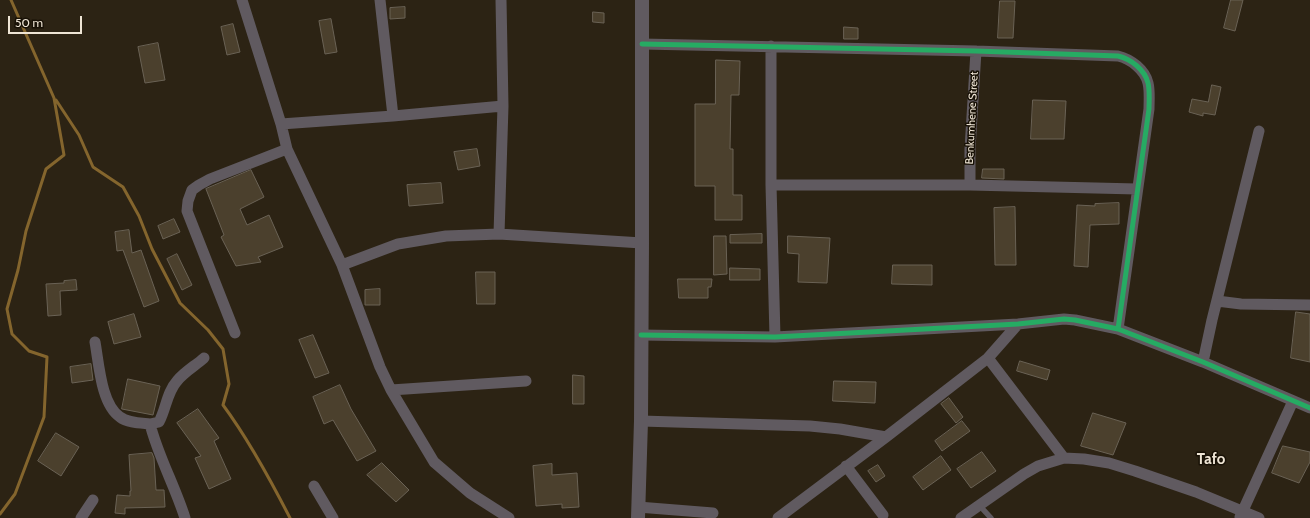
<!DOCTYPE html>
<style>
body{margin:0}
#map{position:relative;width:1310px;height:518px;overflow:hidden;background:#2c2314;font-family:Cabin,sans-serif}
canvas{display:block}
.scale{position:absolute;left:8px;top:16px;width:74px;height:18px;box-sizing:border-box;border:2px solid #efe5d5;border-top:0;padding-left:5px;font-size:12px;line-height:14px;white-space:nowrap;color:#efe5d5;-webkit-text-stroke:3px #181106;paint-order:stroke}
</style>
<div id="map">
<canvas width="1310" height="518"></canvas>
<div class="scale">50 m</div>
</div>
<script>
const c = document.querySelector('canvas').getContext('2d');
c.lineJoin = 'round';
function stroke(path, color, width, dash) { c.strokeStyle = color; c.lineWidth = width; c.lineCap = dash ? 'butt' : 'round'; c.setLineDash(dash || []); c.stroke(path); }
function fillPath(path, color) { c.fillStyle = color; c.fill(path, 'evenodd'); }
function write(font, color, halo, rows, align = 'center') {
  c.font = font + ' Cabin,sans-serif'; c.lineWidth = 3; c.setLineDash([]); c.textBaseline = 'middle'; c.strokeStyle = halo; c.fillStyle = color; for (const [text, x, y, turn = 0] of rows) {
    c.save(); c.translate(x, y); c.rotate((+turn || 0) * Math.PI / 180); c.textAlign = isNaN(turn) ? turn : align; if (halo) c.strokeText(text, 0, 0); c.fillText(text, 0, 0); c.restore();
  }
}
const stream = new Path2D(`
 M 56,100 L 79,135 L 93,167 L 123,187 L 139,216 L 152,249 L 180,303 L 208,330 L 223,349 L 229,384 L 223,405 C 249,440 270,479 290,518
 M 0,514 L 15,494 L 44,417 L 47,357 L 29,351 L 12,334 L 7,309 L 18,270 L 26,231 L 46,169 L 64,155 L 54,98 L 11,0`);
const building = new Path2D(`
 M 1231,0 L 1243,0 L 1235,31 L 1224,28 Z
 M 1000,1 L 1015,1 L 1013,38 L 998,38 Z
 M 405,7 L 405,18 L 390,19 L 390,8 Z
 M 593,12 L 604,13 L 604,23 L 593,22 Z
 M 331,19 L 337,52 L 325,54 L 319,21 Z
 M 233,24 L 240,52 L 227,55 L 221,27 Z
 M 844,27 L 858,28 L 858,39 L 844,39 Z
 M 158,43 L 165,80 L 145,83 L 138,47 Z
 M 716,60 L 740,61 L 739,95 L 731,95 L 730,149 L 733,149 L 733,195 L 742,195 L 742,220 L 715,220 L 715,186 L 695,186 L 695,104 L 715,104 Z
 M 1212,85 L 1221,87 L 1215,115 L 1203,113 L 1203,116 L 1189,112 L 1192,99 L 1208,102 Z
 M 1033,100 L 1066,101 L 1064,139 L 1031,139 Z
 M 477,149 L 480,166 L 458,170 L 454,152 Z
 M 983,169 L 1004,169 L 1004,179 L 982,178 Z
 M 251,170 L 264,197 L 240,209 L 247,225 L 269,215 L 283,247 L 258,257 L 261,262 L 236,266 L 221,237 L 224,235 L 206,189 Z
 M 441,183 L 443,203 L 409,206 L 407,185 Z
 M 1119,203 L 1119,224 L 1090,225 L 1088,267 L 1074,266 L 1077,205 L 1095,206 L 1095,204 Z
 M 1015,207 L 1016,265 L 995,265 L 994,208 Z
 M 174,219 L 180,232 L 163,239 L 158,226 Z
 M 129,230 L 132,253 L 141,250 L 159,301 L 144,307 L 123,250 L 117,251 L 115,232 Z
 M 762,234 L 762,243 L 730,243 L 730,235 Z
 M 714,236 L 726,236 L 727,274 L 714,275 Z
 M 788,236 L 830,238 L 827,283 L 798,282 L 799,254 L 788,253 Z
 M 177,254 L 192,285 L 182,290 L 167,259 Z
 M 893,265 L 932,265 L 932,285 L 892,284 Z
 M 730,268 L 760,269 L 760,280 L 730,280 Z
 M 476,272 L 495,272 L 495,304 L 477,304 Z
 M 678,279 L 712,279 L 711,287 L 708,287 L 708,298 L 679,298 Z
 M 76,280 L 77,290 L 60,291 L 61,315 L 48,316 L 46,284 L 64,283 L 64,281 Z
 M 380,289 L 380,305 L 365,305 L 365,290 Z
 M 1296,312 L 1310,314 L 1310,362 L 1291,358 Z
 M 134,314 L 141,337 L 114,344 L 108,322 Z
 M 313,335 L 329,373 L 315,378 L 299,340 Z
 M 1020,361 L 1050,370 L 1047,380 L 1017,371 Z
 M 91,364 L 93,380 L 72,383 L 70,367 Z
 M 573,375 L 584,376 L 584,404 L 573,404 Z
 M 128,379 L 160,386 L 153,415 L 122,409 Z
 M 834,381 L 876,382 L 875,403 L 833,401 Z
 M 340,385 L 351,409 L 376,451 L 357,461 L 333,420 L 324,424 L 313,397 Z
 M 949,398 L 963,417 L 956,423 L 941,404 Z
 M 198,409 L 219,438 L 214,441 L 231,479 L 209,489 L 195,458 L 201,456 L 177,423 Z
 M 1093,413 L 1126,423 L 1113,455 L 1081,446 Z
 M 962,421 L 970,431 L 942,451 L 935,441 Z
 M 56,433 L 79,447 L 61,476 L 38,461 Z
 M 1283,446 L 1310,452 L 1310,462 L 1299,483 L 1272,473 Z
 M 982,452 L 996,471 L 971,488 L 957,469 Z
 M 152,453 L 154,458 L 156,490 L 164,490 L 165,507 L 125,508 L 125,514 L 115,513 L 117,495 L 130,496 L 130,491 L 131,491 L 129,455 Z
 M 941,456 L 951,470 L 923,490 L 913,477 Z
 M 382,463 L 409,490 L 396,502 L 367,475 Z
 M 552,464 L 552,475 L 577,473 L 579,507 L 562,508 L 562,504 L 536,506 L 533,466 Z
 M 878,465 L 885,476 L 876,482 L 868,471 Z`);
const service = new Path2D(`
 M 979,505 L 991,518`);
const minor = new Path2D(`
 M 242,0 L 281,124 L 287,149 L 342,265 L 380,367 L 391,390 L 434,462 L 470,493 L 509,518
 M 380,0 L 393,116
 M 642,44 L 976,51 L 1118,56 C 1131,59 1145,70 1148,83 C 1150,91 1149,101 1149,109 L 1118,329
 M 771,46 L 771,185 L 775,337
 M 281,124 L 393,116 L 503,106
 M 771,185 L 970,185 L 1137,189
 M 970,185 L 970,149 L 976,51
 M 499,234 L 503,106 L 501,0
 M 342,265 L 398,244 L 446,236 L 499,234 L 642,243
 M 1217,301 L 1241,304 L 1310,305
 M 235,333 L 187,211 L 188,201 L 192,190 L 199,185 L 210,179 L 287,149
 M 641,335 L 775,337 L 1018,324 L 1064,319 L 1075,320 L 1118,329 L 1203,362 L 1310,408
 M 95,342 C 99,364 101,404 120,417 C 128,423 140,423 150,424 C 158,456 175,486 185,518
 M 988,358 L 1064,458
 M 1203,362 L 1212,320 L 1259,131
 M 391,390 L 526,381
 M 641,421 L 810,426 L 840,429 L 886,437
 M 150,424 L 159,422 C 166,409 167,392 177,381 C 184,372 195,366 204,358
 M 846,466 L 883,515
 M 314,486 L 333,518
 M 638,507 L 713,513
 M 1240,517 L 1293,401
 M 81,518 L 93,500
 M 778,518 L 886,437 L 988,358 L 1018,324
 M 961,518 L 1024,474 L 1038,466 L 1064,458 L 1084,459 L 1109,463 L 1135,471 L 1196,492 L 1259,518`);
const tertiary = new Path2D(`
 M 638,518 L 641,421 L 642,243 L 642,0`);
const cycleway = new Path2D(`
 M 642,44 L 976,51 L 1118,56 C 1131,59 1145,70 1148,83 C 1150,91 1149,101 1149,109 L 1118,329
 M 641,335 L 775,337 L 1018,324 L 1064,319 L 1075,320 L 1118,329 L 1203,362 L 1310,408`);
const streetNames = [
 ["Benkumhene Street",972,118,-87]
];
const districtNames = [
 ["Tafo",1211,460]
];
stroke(stream, '#84652d', 3);
fillPath(building, '#4b402d');
stroke(building, '#6a6255', 1);
stroke(service, '#605a60', 5.5);
stroke(minor, '#605a60', 11);
stroke(tertiary, '#605a60', 14);
stroke(cycleway, '#26ab63', 5);
write('11px', '#efe5d5', '#181106', streetNames);
write('bold 15px', '#efe5d5', '#181106', districtNames);
</script>
